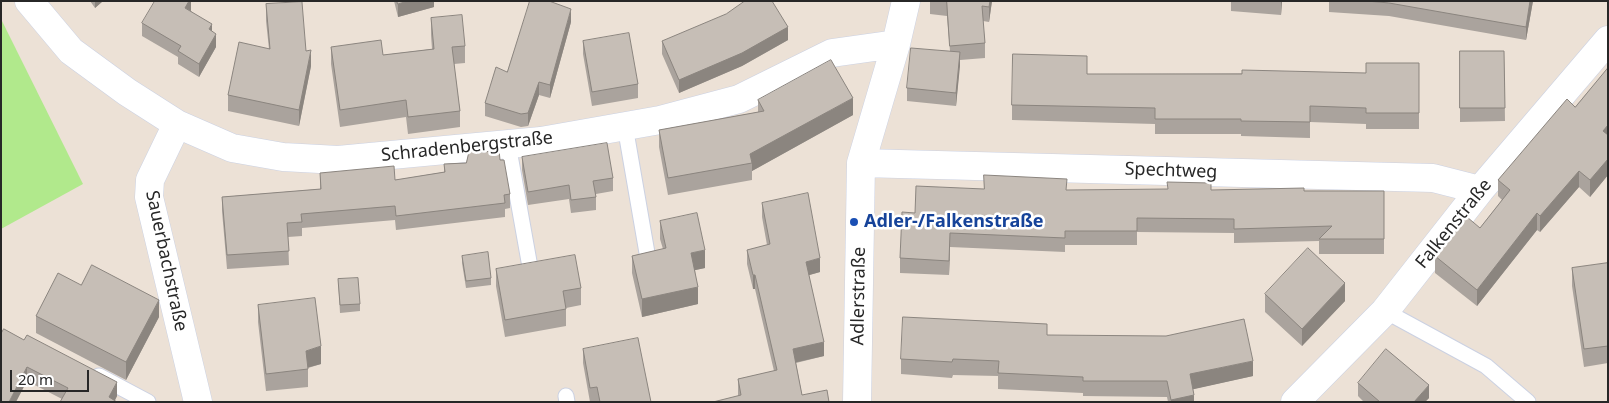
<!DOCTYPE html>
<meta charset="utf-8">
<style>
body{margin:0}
#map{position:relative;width:1609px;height:403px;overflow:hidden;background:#ece1d6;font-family:"Noto Sans",sans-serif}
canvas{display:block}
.frame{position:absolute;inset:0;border:2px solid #272727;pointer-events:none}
.scale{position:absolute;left:10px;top:370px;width:79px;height:22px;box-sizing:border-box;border:2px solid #272727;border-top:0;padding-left:6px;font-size:15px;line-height:18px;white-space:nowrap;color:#272727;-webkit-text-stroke:4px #fff;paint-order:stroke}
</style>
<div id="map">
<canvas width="1609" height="403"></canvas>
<div class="frame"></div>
<div class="scale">20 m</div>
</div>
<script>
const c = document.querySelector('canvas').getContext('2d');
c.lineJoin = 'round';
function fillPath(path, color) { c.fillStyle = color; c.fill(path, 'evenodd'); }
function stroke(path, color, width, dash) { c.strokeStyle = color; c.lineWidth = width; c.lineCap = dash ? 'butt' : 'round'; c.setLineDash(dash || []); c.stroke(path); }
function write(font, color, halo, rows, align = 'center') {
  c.font = font + ' "Noto Sans",sans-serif'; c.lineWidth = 5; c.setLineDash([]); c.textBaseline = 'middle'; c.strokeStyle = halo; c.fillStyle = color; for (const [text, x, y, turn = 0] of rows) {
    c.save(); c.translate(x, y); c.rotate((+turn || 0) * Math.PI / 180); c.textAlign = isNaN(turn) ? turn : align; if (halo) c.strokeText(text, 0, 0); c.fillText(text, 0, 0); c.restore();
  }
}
const green = new Path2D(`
 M 1,19 L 83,184 L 1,229 Z`);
const lane = new Path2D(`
 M 625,126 L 647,253
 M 508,144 L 530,267
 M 1385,311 L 1486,366 L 1528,402
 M 99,376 L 148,402
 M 566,396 L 567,402`);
const street = new Path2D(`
 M 29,1 L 71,51 L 127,92 L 177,124 L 232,148 L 283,157 L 338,160 L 541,141 L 660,120 L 739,99 L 832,53 L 896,44
 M 177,124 L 150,180 L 149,197 L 198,402
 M 861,163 L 1433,178 L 1480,190
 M 857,402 L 861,163 L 896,44 L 906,1
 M 1295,402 L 1385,311 L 1480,190 L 1608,40`);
const wall = new Path2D(`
 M 90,1 L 103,1 L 95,8 Z
 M 191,1 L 191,11 L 212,31 L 216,47 L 199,77 L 178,64 L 178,57 L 142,36 L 142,23 Z
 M 394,1 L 434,1 L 434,7 L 398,17 Z
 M 930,1 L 992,1 L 989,22 L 983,21 L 985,43 L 985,58 L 960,60 L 956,106 L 907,101 L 907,88 L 950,51 L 947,16 L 930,14 Z
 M 1226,1 L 1282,1 L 1281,15 L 1231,11 L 1231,2 Z
 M 1329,1 L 1533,1 L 1526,40 L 1389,16 L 1329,12 Z
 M 266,4 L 306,51 L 311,66 L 299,126 L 228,111 L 228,95 L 269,49 L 266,21 Z
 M 431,18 L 465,46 L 465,63 L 454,64 L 460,111 L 460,127 L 408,134 L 406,117 L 340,127 L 331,64 L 331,47 L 383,55 L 432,49 L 431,35 Z
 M 571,22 L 550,98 L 539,95 L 528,126 L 521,127 L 485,116 L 485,103 L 507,72 Z
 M 788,40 L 742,66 L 679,93 L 662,54 L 662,41 Z
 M 583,41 L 638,84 L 638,98 L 592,106 L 583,54 Z
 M 1460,51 L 1504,51 L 1505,121 L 1460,122 Z
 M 1419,63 L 1419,129 L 1366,129 L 1366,124 L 1310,122 L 1310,138 L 1241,136 L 1241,134 L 1155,134 L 1155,124 L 1012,120 L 1012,105 L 1087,74 L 1366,73 Z
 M 1608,68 L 1608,175 L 1590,197 L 1579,187 L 1540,232 L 1537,230 L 1477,306 L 1435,273 L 1435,256 L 1480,228 L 1502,200 L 1498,196 L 1498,180 L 1575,107 Z
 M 758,100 L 853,115 L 752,171 L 752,180 L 668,195 L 659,147 L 659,130 L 758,112 Z
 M 477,153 L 500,160 L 510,194 L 510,208 L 505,209 L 505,217 L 396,230 L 395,220 L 302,228 L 302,236 L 288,237 L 289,265 L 227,269 L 222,211 L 222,197 L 320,189 L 320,173 L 395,180 L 444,172 L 444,164 L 466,163 Z
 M 522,157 L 613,178 L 613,191 L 596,194 L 596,210 L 571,213 L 569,199 L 528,205 L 522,170 Z
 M 984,189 L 1067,190 L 1384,191 L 1384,254 L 1319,254 L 1319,241 L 1234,243 L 1234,233 L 1137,232 L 1137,245 L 1065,245 L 1065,252 L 950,247 L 949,275 L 900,273 L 900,258 L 915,213 Z
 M 762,203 L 820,272 L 809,275 L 824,356 L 796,363 L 802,395 L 738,396 L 738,379 L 774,371 L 755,289 L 753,289 L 747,264 L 747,250 L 767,245 L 762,217 Z
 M 660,221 L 705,268 L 695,270 L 698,304 L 642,317 L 632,273 L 632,256 L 663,249 L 660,239 Z
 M 462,256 L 491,278 L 491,285 L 466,288 L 462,263 Z
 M 1608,263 L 1608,363 L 1584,367 L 1572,286 L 1572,268 Z
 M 496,269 L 581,288 L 581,305 L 566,308 L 566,326 L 505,337 L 496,286 Z
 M 338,279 L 360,304 L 360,311 L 340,313 Z
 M 81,285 L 159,317 L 126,380 L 36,333 L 36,316 Z
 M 1265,294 L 1345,301 L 1302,346 L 1265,312 Z
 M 258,305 L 321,364 L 308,368 L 308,387 L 266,391 L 258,322 Z
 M 1,334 L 117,396 L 115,400 L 62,399 L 27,381 Z
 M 1047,335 L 1253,376 L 1193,389 L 1194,402 L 1168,402 L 1167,397 L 1083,396 L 1083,393 L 998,389 L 998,376 L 953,375 L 952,378 L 901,374 L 901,359 Z
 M 583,349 L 651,402 L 597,402 L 597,401 L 590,402 L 583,363 Z
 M 1358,383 L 1429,398 L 1425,402 L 1364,402 L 1358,396 Z`);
const shadedWall = new Path2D(`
 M 95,1 L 103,1 L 95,8 Z
 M 189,1 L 191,1 L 191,11 L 185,8 Z
 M 408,1 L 434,1 L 434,7 L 398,17 L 398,4 Z
 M 990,1 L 992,1 L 989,22 L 989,7 Z
 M 1281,1 L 1282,1 L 1281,15 Z
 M 1530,1 L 1533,1 L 1526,40 L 1526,27 Z
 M 571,9 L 571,22 L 550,98 L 550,85 Z
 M 212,24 L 212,37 L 209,29 Z
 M 788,27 L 788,40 L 742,66 L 679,93 L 679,80 Z
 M 216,34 L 216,47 L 199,77 L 199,64 Z
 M 311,50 L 311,66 L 299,126 L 299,110 Z
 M 960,52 L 960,66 L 956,106 L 956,93 Z
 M 539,82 L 539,95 L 528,126 L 528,113 Z
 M 853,98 L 853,115 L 752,171 L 752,163 L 750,154 Z
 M 1608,125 L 1608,142 L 1603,131 Z
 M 1608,159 L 1608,175 L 1590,197 L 1590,180 Z
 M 1579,171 L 1579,187 L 1540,232 L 1540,216 Z
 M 1537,213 L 1537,230 L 1477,306 L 1477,290 Z
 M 950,233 L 950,247 L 949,275 L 949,261 Z
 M 705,250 L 705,268 L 691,271 L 691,253 Z
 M 820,258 L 820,272 L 806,276 L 806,262 Z
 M 753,275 L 755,275 L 755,289 L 753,289 Z
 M 1345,283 L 1345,301 L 1302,346 L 1302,329 Z
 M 698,287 L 698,304 L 642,317 L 642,299 Z
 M 159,300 L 159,317 L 126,380 L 126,362 Z
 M 824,342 L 824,356 L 793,363 L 793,349 Z
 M 321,346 L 321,364 L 306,368 L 306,351 Z
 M 1253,361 L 1253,376 L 1190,390 L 1190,374 Z
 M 27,367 L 27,381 L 16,402 L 9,402 Z
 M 117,382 L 117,396 L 114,402 L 109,397 Z
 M 1429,385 L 1429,398 L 1425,402 L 1414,402 Z
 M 1194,395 L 1194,402 L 1171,402 L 1171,400 Z`);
const building = new Path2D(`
 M 155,1 L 189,1 L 185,8 L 212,24 L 209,29 L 216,34 L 199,64 L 178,51 L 181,46 L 142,23 Z
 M 397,1 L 408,1 L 398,4 Z
 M 530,1 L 549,1 L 571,9 L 550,85 L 539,82 L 528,113 L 521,114 L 485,103 L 496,67 L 507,72 Z
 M 745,1 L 772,1 L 788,27 L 742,53 L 679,80 L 662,41 L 726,14 Z
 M 947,1 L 990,1 L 989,7 L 982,6 L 985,43 L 950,46 Z
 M 1367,1 L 1530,1 L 1526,27 L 1389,3 Z
 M 302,2 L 306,51 L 311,50 L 299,110 L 228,95 L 239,42 L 270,49 L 266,4 Z
 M 462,15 L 465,46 L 452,47 L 460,111 L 408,117 L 406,100 L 340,110 L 331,47 L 381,40 L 383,55 L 434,49 L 431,18 Z
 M 629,33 L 638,84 L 592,92 L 583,41 Z
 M 911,48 L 960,52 L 956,93 L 907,88 Z
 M 1460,51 L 1504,51 L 1505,108 L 1460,108 Z
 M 1013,54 L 1087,56 L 1087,74 L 1242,74 L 1242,70 L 1366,73 L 1366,63 L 1419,63 L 1419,113 L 1366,113 L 1366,108 L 1310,106 L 1310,122 L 1241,121 L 1241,119 L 1155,119 L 1155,108 L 1012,105 Z
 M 831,60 L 853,98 L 750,154 L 752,163 L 668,178 L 659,130 L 764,111 L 758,100 Z
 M 1608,68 L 1608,125 L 1603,131 L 1608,135 L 1608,159 L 1590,180 L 1579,171 L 1540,216 L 1537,213 L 1477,290 L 1435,256 L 1467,217 L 1480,228 L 1510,190 L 1498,180 L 1567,99 L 1575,107 Z
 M 607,143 L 613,178 L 593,181 L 596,197 L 571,200 L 569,185 L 528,192 L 522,157 Z
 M 470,149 L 476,149 L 477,153 L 499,150 L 500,160 L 504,160 L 510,194 L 504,195 L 505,203 L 396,216 L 395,206 L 301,214 L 302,222 L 287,223 L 289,251 L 227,255 L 222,197 L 321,189 L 320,173 L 394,166 L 395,180 L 445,172 L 444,164 L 466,163 Z
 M 984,175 L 1067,179 L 1066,190 L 1168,189 L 1167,182 L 1211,183 L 1211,190 L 1304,188 L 1304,191 L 1384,191 L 1384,239 L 1319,239 L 1332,226 L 1234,229 L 1234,219 L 1137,218 L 1137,231 L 1065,231 L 1065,238 L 950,233 L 949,261 L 900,258 L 902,212 L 915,213 L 916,186 L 984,189 Z
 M 808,193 L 820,258 L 806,262 L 824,342 L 793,349 L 802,395 L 827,390 L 829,402 L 713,402 L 741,395 L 738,379 L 777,370 L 755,275 L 753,275 L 747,250 L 770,244 L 762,203 Z
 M 697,213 L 705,250 L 691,253 L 698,287 L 642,299 L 632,256 L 666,248 L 660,221 Z
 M 1308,248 L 1345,283 L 1302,329 L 1265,294 Z
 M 488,252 L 491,278 L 466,281 L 462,256 Z
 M 575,255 L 581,288 L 563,291 L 566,309 L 505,320 L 496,269 Z
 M 1608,263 L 1608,346 L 1584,349 L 1572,268 Z
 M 92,265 L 159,300 L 126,362 L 36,316 L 58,273 L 81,285 Z
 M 358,278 L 360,304 L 340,305 L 338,279 Z
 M 315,298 L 321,346 L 306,351 L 308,369 L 266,374 L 258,305 Z
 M 903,317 L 1047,324 L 1047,335 L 1166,336 L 1244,319 L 1253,361 L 1190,374 L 1194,395 L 1171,400 L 1167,381 L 1083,381 L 1083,377 L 998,373 L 999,361 L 953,359 L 952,362 L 901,359 Z
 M 4,329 L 24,340 L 27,335 L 117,382 L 109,397 L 117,402 L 60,402 L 68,388 L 27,367 L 9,402 L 1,402 L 1,334 Z
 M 638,338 L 651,402 L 600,402 L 597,387 L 590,388 L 583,349 Z
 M 1386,349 L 1429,385 L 1414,402 L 1380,402 L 1358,383 Z`);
const markers = [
 [854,222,5,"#1a4fb4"]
];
const streetNames = [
 ["Schradenbergstraße",467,147,-6],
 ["Spechtweg",1171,171,2],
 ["Falkenstraße",1454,224,-51],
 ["Sauerbachstraße",166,261,78],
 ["Adlerstraße",859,296,-89]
];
const transitNames = [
 ["Adler-/Falkenstraße",864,222]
];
fillPath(green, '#b1e98c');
stroke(lane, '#cbd1e2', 17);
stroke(street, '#cbd1e2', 29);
stroke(lane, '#fff', 15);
stroke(street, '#fff', 28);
fillPath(wall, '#aaa39d');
fillPath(shadedWall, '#8b857f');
fillPath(building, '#c6beb6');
stroke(building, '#8b857f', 1);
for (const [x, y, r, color] of markers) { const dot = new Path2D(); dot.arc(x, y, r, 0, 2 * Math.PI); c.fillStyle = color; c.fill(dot); stroke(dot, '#fff', 2); }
write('18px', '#272727', '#fff', streetNames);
write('bold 18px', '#164399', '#fff', transitNames, 'left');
</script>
